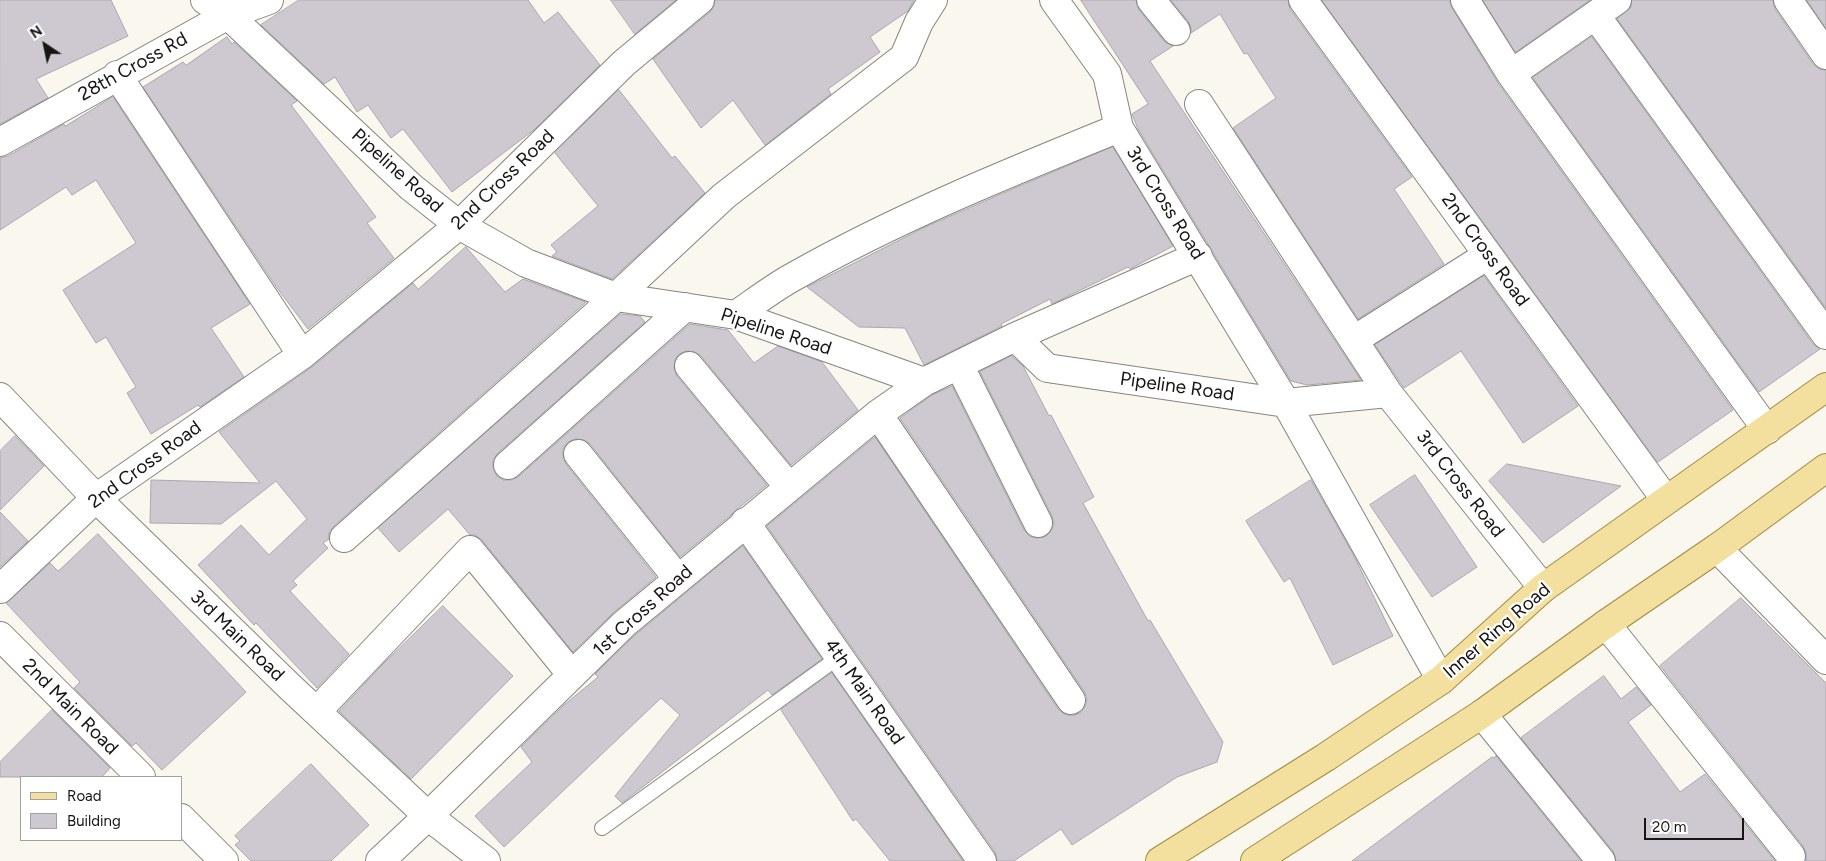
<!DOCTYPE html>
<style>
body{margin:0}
#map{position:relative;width:1826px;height:861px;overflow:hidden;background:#f9f7ee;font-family:Figtree,sans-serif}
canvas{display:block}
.legend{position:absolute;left:20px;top:776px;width:162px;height:65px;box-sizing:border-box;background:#fff;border:1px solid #a2a1a0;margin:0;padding:6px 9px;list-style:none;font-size:15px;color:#161512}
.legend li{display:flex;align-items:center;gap:10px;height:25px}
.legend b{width:25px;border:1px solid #a2a1a0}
.north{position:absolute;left:20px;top:20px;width:50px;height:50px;-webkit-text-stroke:4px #fff;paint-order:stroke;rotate:326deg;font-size:14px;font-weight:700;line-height:20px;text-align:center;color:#161512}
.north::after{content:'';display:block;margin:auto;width:18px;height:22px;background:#161512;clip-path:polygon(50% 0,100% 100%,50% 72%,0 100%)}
.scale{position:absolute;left:1644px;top:818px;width:100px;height:22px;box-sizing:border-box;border:2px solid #161512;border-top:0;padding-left:6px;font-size:15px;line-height:18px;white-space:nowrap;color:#161512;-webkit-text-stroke:4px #fff;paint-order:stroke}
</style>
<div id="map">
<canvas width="1826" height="861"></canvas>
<ul class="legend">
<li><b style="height:6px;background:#f4e09e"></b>Road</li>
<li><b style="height:14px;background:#cec9d1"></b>Building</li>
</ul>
<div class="north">N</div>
<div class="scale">20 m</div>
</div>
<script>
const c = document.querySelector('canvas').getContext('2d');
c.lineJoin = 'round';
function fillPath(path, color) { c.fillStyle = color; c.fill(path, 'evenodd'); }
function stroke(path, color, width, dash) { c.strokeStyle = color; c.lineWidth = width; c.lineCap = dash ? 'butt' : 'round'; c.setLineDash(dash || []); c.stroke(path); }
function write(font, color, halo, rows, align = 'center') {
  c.font = font + ' Figtree,sans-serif'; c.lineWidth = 4.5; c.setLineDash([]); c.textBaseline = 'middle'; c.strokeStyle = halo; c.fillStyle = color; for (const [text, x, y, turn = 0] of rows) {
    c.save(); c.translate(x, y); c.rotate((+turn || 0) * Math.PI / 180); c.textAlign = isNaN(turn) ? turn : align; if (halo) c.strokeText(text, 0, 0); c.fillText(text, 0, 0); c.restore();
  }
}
const building = new Path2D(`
 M 0,0 L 111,0 L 128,36 L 36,79 L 48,98 L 0,124 Z
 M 299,0 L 528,0 L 544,23 L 558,12 L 600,65 L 535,129 L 452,192 L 403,129 L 391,138 L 368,105 L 357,112 L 335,77 L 324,84 L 261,25 Z
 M 611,0 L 676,0 L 635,34 Z
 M 715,0 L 914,0 L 908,11 L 870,37 L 880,52 L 828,89 L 831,94 L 765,145 L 733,100 L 701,128 L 653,59 L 710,12 L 714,6 Z
 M 1081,0 L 1136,0 L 1139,10 L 1164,41 L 1173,46 L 1150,61 L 1361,380 L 1307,385 L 1291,381 L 1138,129 L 1132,114 L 1148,104 Z
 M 1171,0 L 1288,0 L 1290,9 L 1412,177 L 1394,189 L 1444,264 L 1358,319 L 1233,128 L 1276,98 L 1247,53 L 1244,54 L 1220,14 L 1191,33 L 1191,28 L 1188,21 Z
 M 1322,0 L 1449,0 L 1452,8 L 1498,83 L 1733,410 L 1658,462 Z
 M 1483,0 L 1590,0 L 1516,52 Z
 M 1632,0 L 1773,0 L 1775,9 L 1813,64 L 1819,69 L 1826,70 L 1826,308 L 1617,19 L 1631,7 Z
 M 1807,0 L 1826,0 L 1826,28 Z
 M 227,37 L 232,44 L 234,42 L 297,101 L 291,105 L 376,217 L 367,223 L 394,258 L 308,329 L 277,288 L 143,87 L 183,62 L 186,65 Z
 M 1592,37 L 1813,344 L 1820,349 L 1759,392 L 1533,78 Z
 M 619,90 L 672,158 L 675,156 L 705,193 L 612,279 L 552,256 L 557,252 L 551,245 L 598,206 L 555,153 Z
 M 113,97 L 250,304 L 211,328 L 244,377 L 200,407 L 198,405 L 151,434 L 127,393 L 136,387 L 106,337 L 96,343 L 63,290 L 136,243 L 96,180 L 72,195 L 66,187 L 0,230 L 0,158 L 8,156 L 64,124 L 65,126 Z
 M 1113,147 L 1173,246 L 1130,269 L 1128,267 L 1052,304 L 1050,299 L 1001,324 L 1002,326 L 924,365 L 905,328 L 859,327 L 807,287 L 923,228 L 1001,194 Z
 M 466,247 L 505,292 L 523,279 L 586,302 L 334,526 L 329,533 L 329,539 L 323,543 L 328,548 L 293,581 L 297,585 L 290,591 L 349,654 L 317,688 L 256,623 L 254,625 L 198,565 L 241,525 L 269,555 L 307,519 L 276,481 L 221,524 L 150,523 L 151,480 L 260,483 L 219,432 L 312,367 L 413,283 L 418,289 Z
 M 1484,276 L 1578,406 L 1523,443 L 1461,351 L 1404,388 L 1375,345 Z
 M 621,314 L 640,316 L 645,322 L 498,453 L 493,460 L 493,468 L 497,476 L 503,480 L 511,480 L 518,477 L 690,324 L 728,330 L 754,363 L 778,346 L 822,362 L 858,410 L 791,465 L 701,356 L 695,352 L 687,351 L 679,354 L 675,360 L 674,368 L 677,376 L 767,485 L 736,510 L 731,515 L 680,557 L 590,444 L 584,440 L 576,439 L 568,442 L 563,449 L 563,456 L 566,464 L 656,577 L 613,613 L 573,652 L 482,540 L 475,535 L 470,535 L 448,509 L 399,552 L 378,528 Z
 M 1012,356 L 1023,366 L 1049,416 L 1051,415 L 1094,497 L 1083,503 L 1148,621 L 1150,620 L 1223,742 L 1217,762 L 1177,777 L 1072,845 L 1061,829 L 1014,861 L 997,861 L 995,852 L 767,526 L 875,437 L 1058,709 L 1064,714 L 1072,716 L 1080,713 L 1085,706 L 1087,699 L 1084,691 L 900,418 L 932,395 L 952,386 L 1024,530 L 1029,536 L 1037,538 L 1045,537 L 1051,531 L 1054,524 L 1052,516 L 980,372 Z
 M 15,436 L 44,466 L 0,510 L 0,451 Z
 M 1507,464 L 1621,486 L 1543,543 L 1489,481 Z
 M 1415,475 L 1477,567 L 1432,597 L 1370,505 Z
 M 1311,480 L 1353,554 L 1393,636 L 1333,665 L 1290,578 L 1284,582 L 1246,521 Z
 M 0,512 L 28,541 L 0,567 Z
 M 98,534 L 246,692 L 162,770 L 136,743 L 132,746 L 74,688 L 80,682 L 6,603 L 50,563 L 58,571 Z
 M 743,546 L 822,659 L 772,695 L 768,690 L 622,803 L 615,796 L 680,715 L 661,698 L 504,847 L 475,816 L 532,762 L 521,747 L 564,705 L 598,677 L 595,674 L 634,636 Z
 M 1741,598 L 1826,683 L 1826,861 L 1806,861 L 1806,853 L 1803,846 L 1660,666 Z
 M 443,606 L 513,676 L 411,779 L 339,711 L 383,664 Z
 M 832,673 L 963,861 L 890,861 L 856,819 L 853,821 L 781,710 Z
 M 1604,676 L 1621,699 L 1636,687 L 1651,705 L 1628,722 L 1680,792 L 1705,774 L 1775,861 L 1616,861 L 1613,851 L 1521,738 Z
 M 52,710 L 110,768 L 102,777 L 0,777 L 0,762 Z
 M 1496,756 L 1581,861 L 1352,861 L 1492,757 L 1494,758 Z
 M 311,764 L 369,825 L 331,861 L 251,861 L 235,845 L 240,841 L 235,836 Z`);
const lane = new Path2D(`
 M 602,828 L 839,657`);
const street = new Path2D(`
 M 205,0 L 228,15 L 411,187 L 459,225 L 526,263 L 616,297 L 736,315 L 924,382 L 1015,337 L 1047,368 L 1286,403 L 1388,393
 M 1054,0 L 1107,74 L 1119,128 L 1286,403 L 1441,680
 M 1151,0 L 1176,31
 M 1303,0 L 1666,500
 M 1465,0 L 1511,74 L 1767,430
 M 1788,0 L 1826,55
 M 1596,16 L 1826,335
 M 1511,74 L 1617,0
 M 117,75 L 302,355
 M 1199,104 L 1388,393 L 1543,588
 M 0,142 L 228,15 L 269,0
 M 736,315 C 755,302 773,288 793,277 C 897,218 1008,173 1119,128
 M 1015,337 L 1198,256
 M 1354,340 L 1488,255
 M 959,365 L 1038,523
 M 689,366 L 789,487
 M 0,397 L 96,498 L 289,686 L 428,816 L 486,861
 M 878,414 L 1071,700
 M 578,454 L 678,579
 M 508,465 L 685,307
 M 745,522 L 982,861
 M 344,538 L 616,297 L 724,196 L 904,57 L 919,22 L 933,0
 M 1717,548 L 1826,660
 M 0,589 L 96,498 L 302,355 L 459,225 L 624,63 L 700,0
 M 1606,624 L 1791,856
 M 0,636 L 141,777
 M 317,711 L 470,550 L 572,675
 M 1482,714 L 1601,861
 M 181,818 L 224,861
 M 380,861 L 428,816 L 624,624 L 878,414 L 924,382`);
const primary = new Path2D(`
 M 1160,861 L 1326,757 L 1441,680 L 1543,588 L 1826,387
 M 1255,861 L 1482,714 L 1606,624 L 1717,548 L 1826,468`);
const streetNames = [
 ["28th Cross Rd",133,67,-29],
 ["Pipeline Road",397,171,42],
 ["2nd Cross Road",503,180,-44],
 ["3rd Cross Road",1165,203,58],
 ["2nd Cross Road",1485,250,54],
 ["Pipeline Road",776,332,18],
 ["Pipeline Road",1177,387,8],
 ["2nd Cross Road",145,465,-36],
 ["3rd Cross Road",1460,484,52],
 ["1st Cross Road",643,611,-42],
 ["Inner Ring Road",1497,631,-41],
 ["3rd Main Road",237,636,44],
 ["4th Main Road",864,692,55],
 ["2nd Main Road",70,707,45]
];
fillPath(building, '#cec9d1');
stroke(building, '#aca7ae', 1);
stroke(lane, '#87857e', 16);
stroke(street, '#87857e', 30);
stroke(primary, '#a28c43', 30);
stroke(lane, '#fff', 14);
stroke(street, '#fff', 28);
stroke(primary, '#f4e09e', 28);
write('19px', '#161512', '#fff', streetNames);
</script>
